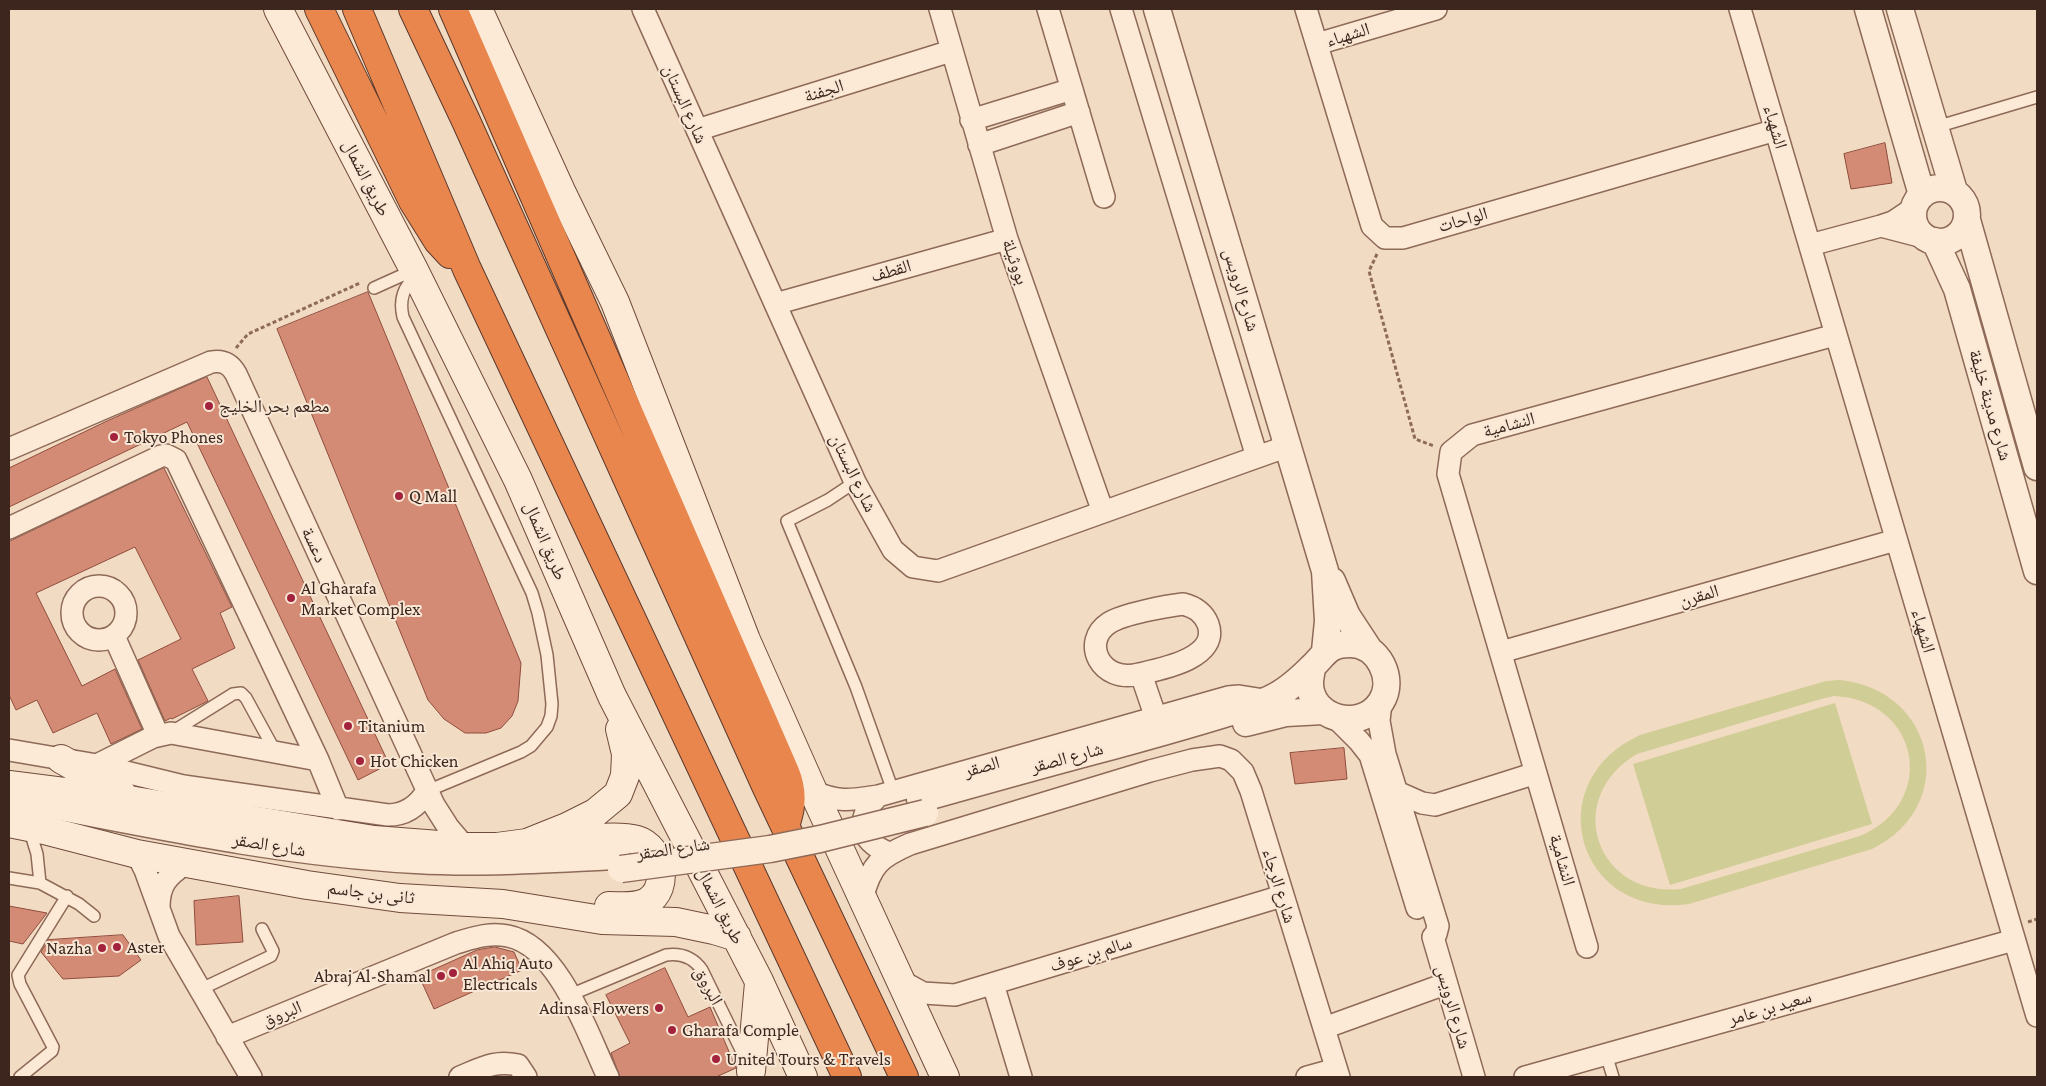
<!DOCTYPE html>
<meta charset="utf-8">
<style>
body{margin:0}
#map{position:relative;width:2046px;height:1086px;overflow:hidden;background:#f2dbc3;font-family:"Crimson Pro",serif}
canvas{display:block}
.frame{position:absolute;inset:0;border:10px solid #3d261d;pointer-events:none}
</style>
<div id="map">
<canvas width="2046" height="1086"></canvas>
<div class="frame"></div>
</div>
<script>
const c = document.querySelector('canvas').getContext('2d');
c.lineJoin = 'round';
function fillPath(path, color) { c.fillStyle = color; c.fill(path, 'evenodd'); }
function stroke(path, color, width, dash) { c.strokeStyle = color; c.lineWidth = width; c.lineCap = dash ? 'butt' : 'round'; c.setLineDash(dash || []); c.stroke(path); }
function write(font, color, halo, rows, align = 'center') {
  c.font = font + ' "Crimson Pro","Noto Naskh Arabic",serif'; c.lineWidth = 4; c.setLineDash([]); c.textBaseline = 'middle'; c.strokeStyle = halo; c.fillStyle = color; for (const [text, x, y, turn = 0] of rows) {
    c.save(); c.translate(x, y); c.rotate((+turn || 0) * Math.PI / 180); c.textAlign = isNaN(turn) ? turn : align; if (halo) c.strokeText(text, 0, 0); c.fillText(text, 0, 0); c.restore();
  }
}
const green = new Path2D(`
 M 1840,680 C 1936,690 1960,806 1872,849 L 1689,904 C 1578,920 1537,782 1640,735 L 1826,681 ZM 1834,696 C 1920,700 1939,803 1860,836 L 1681,889 C 1596,898 1562,798 1637,754 L 1821,699 Z
 M 1835,703 L 1872,824 L 1670,885 L 1633,764 Z`);
const building = new Path2D(`
 M 1885,143 L 1892,183 L 1851,189 L 1844,154 Z
 M 368,292 L 521,663 L 518,701 L 512,716 L 501,728 L 486,733 L 465,733 L 444,719 L 428,700 L 277,329 Z
 M 207,377 L 389,764 L 358,780 L 187,422 L 9,507 L 9,468 L 107,421 Z
 M 164,468 L 232,607 L 220,613 L 235,648 L 192,669 L 208,701 L 172,719 L 171,718 L 165,721 L 138,660 L 181,639 L 135,547 L 36,593 L 82,686 L 115,669 L 142,729 L 111,744 L 97,713 L 53,733 L 37,700 L 16,710 L 9,695 L 9,542 Z
 M 1344,748 L 1347,779 L 1295,784 L 1290,753 Z
 M 239,896 L 243,942 L 196,945 L 194,901 Z
 M 9,906 L 47,913 L 23,944 L 9,941 Z
 M 123,935 L 141,960 L 119,976 L 63,979 L 41,952 L 48,940 Z
 M 495,947 L 514,952 L 522,970 L 434,1009 L 419,976 L 477,950 Z
 M 665,968 L 688,1017 L 710,1007 L 736,1068 L 716,1077 L 620,1077 L 611,1053 L 630,1043 L 606,995 Z`);
const path = new Path2D(`
 M 1377,254 L 1369,271 L 1415,439 L 1434,446
 M 236,348 L 248,334 L 360,283
 M 2028,922 L 2037,919`);
const service = new Path2D(`
 M 1936,127 L 2037,97
 M 416,276 C 403,287 399,300 403,317 L 532,593 L 538,613 L 547,655 L 552,704 L 551,716 L 547,727 L 531,746 L 521,752 L 427,791
 M 374,288 L 414,270
 M 855,482 L 828,500 L 787,521 L 856,687 L 893,791
 M 172,732 L 233,694 L 241,693 L 246,698 L 275,751
 M 29,828 L 37,854 L 40,883
 M 9,878 L 40,883 L 79,904 L 94,916
 M 199,990 L 271,956 L 273,951 L 262,929
 M 570,995 L 666,955 C 681,953 693,957 702,970 L 746,1060
 M 1606,1054 L 1613,1077
 M 20,1077 L 52,1051 L 53,1047 L 20,984 L 18,975 L 67,896`);
const minor = new Path2D(`
 M 643,9 L 855,482 L 893,550 L 913,567 L 938,571 L 1288,446
 M 940,9 L 1007,239 L 1103,512
 M 1048,9 L 1104,197
 M 1121,9 L 1257,457
 M 1306,9 L 1372,226 L 1385,238 L 1403,238 L 1776,130
 M 1740,9 L 2037,1016
 M 1317,44 L 1436,9
 M 971,120 L 1072,89
 M 697,130 L 951,51
 M 979,145 L 1079,112
 M 1881,226 L 1927,238
 M 1810,245 L 1881,226 L 1893,222 L 1914,208
 M 775,304 L 1007,239
 M 9,449 L 211,362 C 222,360 230,363 236,374 L 434,805 L 448,827 L 465,847
 M 9,528 L 161,456 L 166,455 L 176,460 L 318,760 L 338,809
 M72 613a27 27 0 1 1 54 0a27 27 0 1 1-54 0Z
 M 1183,604 C 1195,607 1203,612 1208,624 C 1220,658 1162,669 1139,674 C 1101,684 1080,642 1109,623 C 1123,614 1166,606 1183,604 Z
 M 114,636 L 158,735
 M 1501,652 L 1896,540
 M 1141,674 L 1156,718
 M 1381,702 L 1379,721 L 1385,754 L 1438,926 L 1436,934 L 1433,937
 M 1337,719 L 1359,741 L 1370,755 L 1417,908
 M 9,750 L 97,765 L 183,786 L 388,815 C 406,815 418,806 427,791
 M 97,765 L 153,737 L 171,733 L 318,760
 M 813,791 C 837,803 852,800 878,796 L 1228,697 L 1239,696 L 1264,700
 M 1397,792 L 1422,803 L 1435,805 L 1536,773
 M 878,796 C 855,819 859,841 889,853
 M 137,854 L 145,870 L 169,936 L 251,1077
 M 863,896 C 871,865 880,857 910,844 L 1150,771 L 1192,760 L 1220,756 L 1231,760 L 1243,772 L 1251,791 L 1339,1077
 M 159,907 C 159,885 167,876 185,864
 M 1433,937 L 1474,1077
 M 1587,947 L 1448,474 L 1451,452 L 1472,435 L 1835,335
 M 901,981 L 923,993 L 955,995 L 1282,896
 M 993,984 L 1021,1077
 M 1324,1028 L 1445,984
 M 227,1037 L 456,943 C 473,938 490,932 508,936 C 559,946 588,1035 608,1077
 M 460,1077 C 482,1068 494,1060 518,1065 L 526,1077
 M 1307,1077 L 1336,1069
 M 1525,1077 L 2014,940`);
const tertiary = new Path2D(`
 M 1157,9 L 1325,571 L 1328,621 L 1325,651
 M 1868,9 L 1922,195
 M 1900,9 L 1954,191
 M1913 215a27 27 0 1 1 54 0a27 27 0 1 1-54 0Z
 M 1967,220 L 2037,467
 M 1935,241 L 1957,289 L 2037,571
 M 1332,581 L 1347,616 L 1368,648
 M 1246,723 L 1286,713 L 1323,711
 M 9,797 C 144,823 279,853 416,860 C 483,864 550,859 617,856
 M 920,799 C 984,781 1048,763 1113,746 C 1164,732 1215,718 1265,701 C 1282,695 1298,681 1311,668 C 1325,655 1327,644 1350,644 C 1378,644 1396,679 1381,702 C 1361,733 1309,719 1310,682 C 1310,677 1312,672 1312,667`);
const secondary = new Path2D(`
 M 278,9 L 414,270 L 518,480 L 612,696 L 759,981 L 803,1077
 M 478,9 L 561,191 L 615,302 L 746,640 L 813,791 L 945,1077
 M 61,759 L 122,794
 M 9,785 L 135,801 L 374,840 L 465,847 L 497,847 L 527,843 L 567,827 L 595,813 L 618,794 L 625,776 L 626,754 L 620,729
 M 9,823 L 44,830 L 137,854 L 307,885 L 400,898 L 503,904 L 602,920 L 676,922 L 714,930 L 737,937
 M 545,842 C 568,841 616,834 637,840 C 661,847 671,888 647,902 C 636,908 621,906 609,906
 M 751,1071 L 759,983`);
const motorway = new Path2D(`
 M 319,9 L 413,201 L 438,241 L 450,254
 M 357,9 L 467,269 L 847,1077
 M 413,9 L 466,121 L 767,788 L 904,1077
 M 453,9 L 785,772 C 793,791 792,806 785,826`);
const tertiaryBridge = new Path2D(`
 M 621,869 L 770,849 L 820,839 L 925,813`);
const markers = [
 [209,406,5,"#a3223c"],
 [114,437,5,"#a3223c"],
 [399,496,5,"#a3223c"],
 [291,598,5,"#a3223c"],
 [348,726,5,"#a3223c"],
 [360,761,5,"#a3223c"],
 [117,947,5,"#a3223c"],
 [102,948,5,"#a3223c"],
 [453,973,5,"#a3223c"],
 [441,976,5,"#a3223c"],
 [659,1008,5,"#a3223c"],
 [672,1030,5,"#a3223c"],
 [716,1059,5,"#a3223c"]
];
const streetNames = [
 ["الشهباء",1348,35,-17],
 ["الجفنة",824,91,-17],
 ["شارع البستان",685,104,66],
 ["الشهباء",1775,127,74],
 ["طريق الشمال",366,178,63],
 ["الواحات",1463,220,-16],
 ["بووثيلة",1015,262,71],
 ["القطف",891,271,-16],
 ["شارع الرويس",1241,290,73],
 ["شارع مدينة خليفة",1990,405,74],
 ["النشامية",1509,425,-15],
 ["شارع البستان",853,473,64],
 ["طريق الشمال",545,541,67],
 ["دعسة",314,545,65],
 ["المقرن",1699,596,-16],
 ["الشهباء",1923,631,74],
 ["شارع الصقر",1067,758,-15],
 ["الصقر",982,767,-16],
 ["شارع الصقر",269,845,9],
 ["شارع الصقر",673,849,-8],
 ["النشامية",1562,860,74],
 ["شارع الرجاء",1279,886,73],
 ["ثانى بن جاسم",371,893,7],
 ["طريق الشمال",720,906,63],
 ["سالم بن عوف",1091,954,-17],
 ["البروق",708,986,61],
 ["شارع الرويس",1453,1007,74],
 ["سعيد بن عامر",1770,1008,-16],
 ["البروق",282,1014,-22]
];
const poiNames = [
 ["مطعم بحر الخليج",219,406],
 ["Tokyo Phones",124,437],
 ["Q Mall",409,496],
 ["Al Gharafa",301,588],
 ["Market Complex",301,609],
 ["Titanium",358,726],
 ["Hot Chicken",370,761],
 ["Aster",127,947],
 ["Nazha",92,948,"right"],
 ["Al Ahiq Auto",463,963],
 ["Electricals",463,984],
 ["Abraj Al-Shamal",431,976,"right"],
 ["Adinsa Flowers",649,1008,"right"],
 ["Gharafa Comple",682,1030],
 ["United Tours & Travels",726,1059]
];
fillPath(green, '#d1cd96');
fillPath(building, '#d38b76');
stroke(building, '#8f4d3c', 1);
stroke(service, '#8e6a58', 14);
stroke(minor, '#8e6a58', 24);
stroke(tertiary, '#8e6a58', 29);
stroke(secondary, '#704b3b', 30);
stroke(motorway, '#5c392c', 30);
stroke(path, '#8e6a58', 3, [4, 2.5]);
stroke(service, '#fcead7', 11);
stroke(minor, '#fcead7', 21);
stroke(tertiary, '#fcead7', 26);
stroke(secondary, '#fcead7', 28);
stroke(motorway, '#e8864d', 28);
stroke(tertiaryBridge, '#8e6a58', 29, []);
stroke(tertiaryBridge, '#fcead7', 26);
for (const [x, y, r, color] of markers) { const dot = new Path2D(); dot.arc(x, y, r, 0, 2 * Math.PI); c.fillStyle = color; c.fill(dot); stroke(dot, '#f8e7d4', 2); }
write('18px', '#3d261d', '#f8e7d4', streetNames);
write('18px', '#3d261d', '#f8e7d4', poiNames, 'left');
</script>
